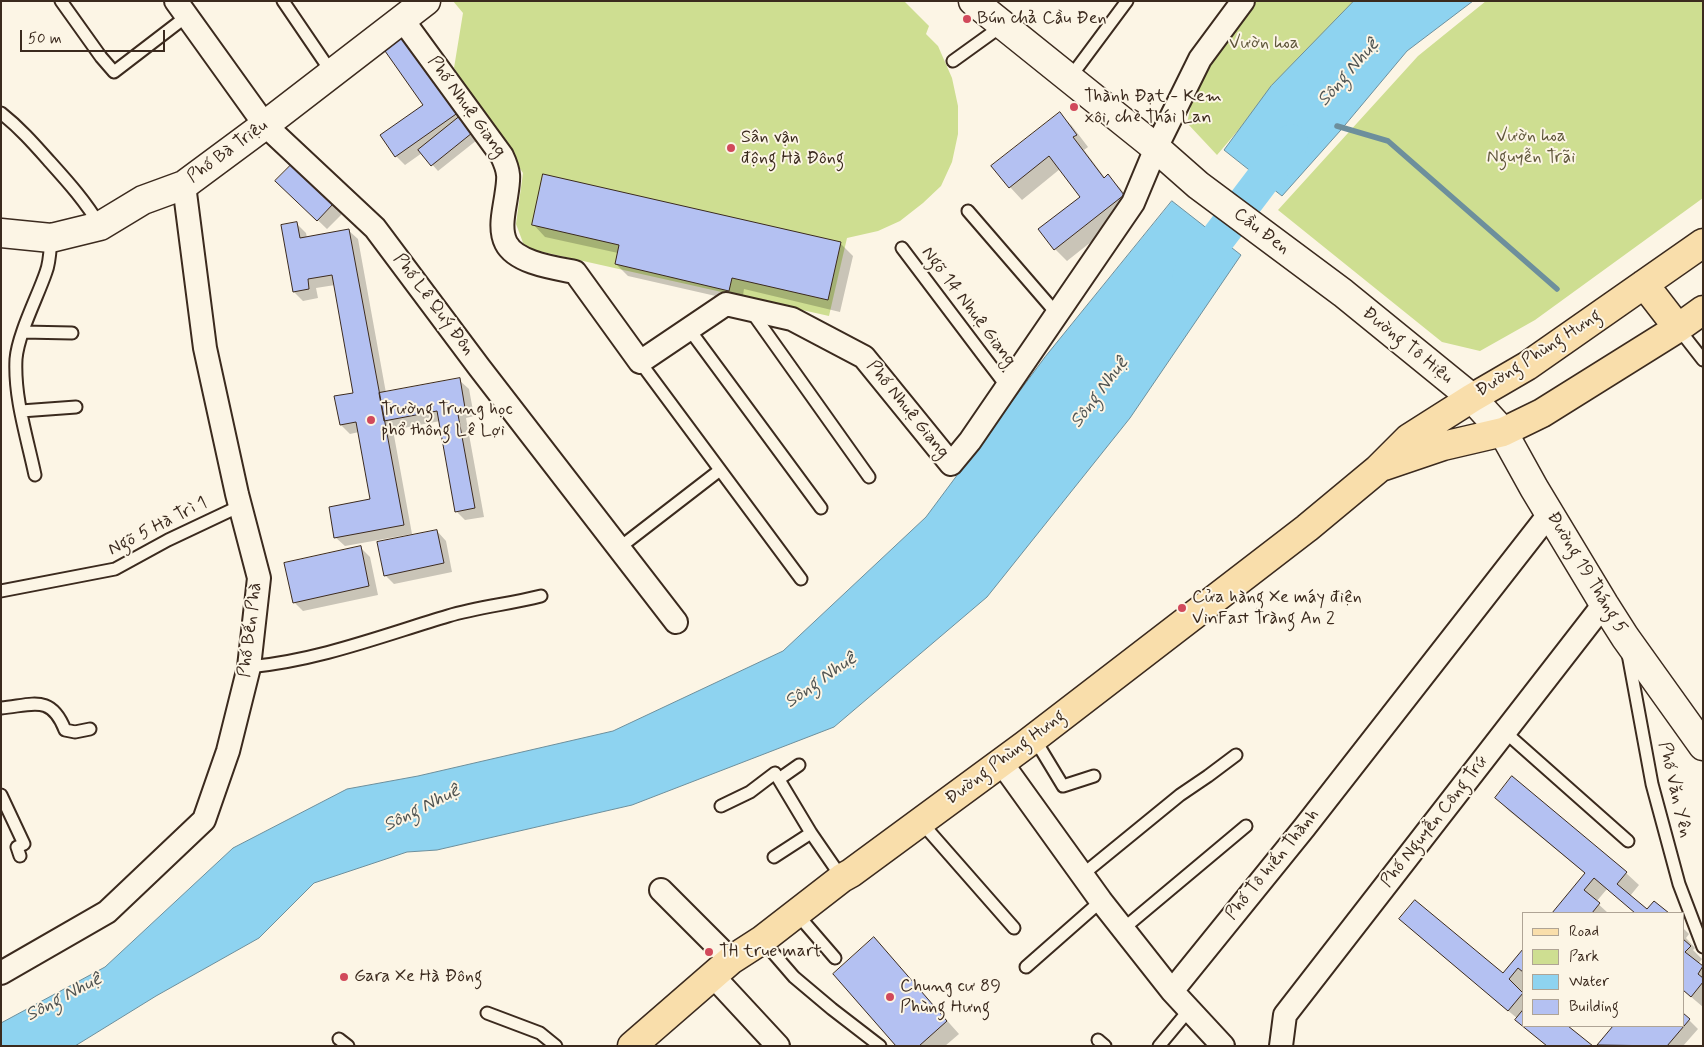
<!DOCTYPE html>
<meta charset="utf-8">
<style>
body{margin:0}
#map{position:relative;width:1704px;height:1047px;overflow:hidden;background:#fcf5e5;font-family:Mynerve,sans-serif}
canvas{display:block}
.frame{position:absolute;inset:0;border:2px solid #3b2a1e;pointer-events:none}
.legend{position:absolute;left:1522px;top:912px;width:162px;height:115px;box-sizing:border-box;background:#fcf5e5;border:1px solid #afa495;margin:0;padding:6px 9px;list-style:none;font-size:15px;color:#3b2a1e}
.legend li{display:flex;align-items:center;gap:10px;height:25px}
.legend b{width:25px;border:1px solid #afa495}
.scale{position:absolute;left:20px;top:30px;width:145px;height:22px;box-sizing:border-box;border:2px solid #3b2a1e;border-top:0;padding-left:6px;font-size:15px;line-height:18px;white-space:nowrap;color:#3b2a1e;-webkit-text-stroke:4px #fcf5e5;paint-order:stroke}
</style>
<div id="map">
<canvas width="1704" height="1047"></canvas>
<div class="frame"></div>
<ul class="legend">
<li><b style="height:6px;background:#f9deab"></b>Road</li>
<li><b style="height:14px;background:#cede91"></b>Park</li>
<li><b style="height:14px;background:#8ed3f0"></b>Water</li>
<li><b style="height:14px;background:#b4c1f2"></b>Building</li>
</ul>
<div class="scale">50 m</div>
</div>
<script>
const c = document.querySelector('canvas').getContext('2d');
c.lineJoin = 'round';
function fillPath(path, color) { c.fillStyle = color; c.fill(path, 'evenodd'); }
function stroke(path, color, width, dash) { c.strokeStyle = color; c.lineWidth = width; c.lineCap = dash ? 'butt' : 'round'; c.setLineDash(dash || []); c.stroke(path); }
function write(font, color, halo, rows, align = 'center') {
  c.font = font + ' Mynerve,sans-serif'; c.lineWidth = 4; c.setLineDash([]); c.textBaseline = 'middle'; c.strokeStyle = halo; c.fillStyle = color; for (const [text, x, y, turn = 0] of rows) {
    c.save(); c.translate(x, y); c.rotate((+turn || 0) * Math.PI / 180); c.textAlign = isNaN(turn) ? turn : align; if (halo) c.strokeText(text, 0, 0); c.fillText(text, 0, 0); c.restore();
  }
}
const green = new Path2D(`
 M 453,1 L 904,1 L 929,26 L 926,34 L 938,46 L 952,78 L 958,106 L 958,134 L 952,162 L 941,186 L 923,203 L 900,221 L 878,231 L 847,238 L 829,316 L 525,248 L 516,224 L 523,173 L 454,68 L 463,13 Z
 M 1249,1 L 1357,1 L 1270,93 L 1217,155 L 1187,123 L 1201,63 Z
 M 1486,1 L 1703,1 L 1703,198 L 1535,320 L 1480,351 L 1442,342 L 1278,210 L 1418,56 Z`);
const water = new Path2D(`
 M 1354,1 L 1473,1 L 1407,51 L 1340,131 L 1282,196 L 1224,150 L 1271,86 Z
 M 1172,201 L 1241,255 L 1130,418 L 987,597 L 834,727 L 632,805 L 437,850 L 407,852 L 314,883 L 259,938 L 156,996 L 75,1046 L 1,1046 L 1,1023 L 105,967 L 233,848 L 347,789 L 418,776 L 613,731 L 783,651 L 926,517 L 1045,357 Z`);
const shadow = new Path2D(`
 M 414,47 L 467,121 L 464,124 L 477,140 L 438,171 L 422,153 L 405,165 L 396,156 L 382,136 L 424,105 Z
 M 1060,114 L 1072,126 L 1088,147 L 1084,150 L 1105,178 L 1108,176 L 1120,188 L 1135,207 L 1067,261 L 1055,249 L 1082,197 L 1060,169 L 1022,200 L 1010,187 Z
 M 292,166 L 342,214 L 327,229 L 277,181 Z
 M 297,224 L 306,233 L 307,238 L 348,230 L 358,239 L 386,393 L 459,380 L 469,389 L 474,416 L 466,418 L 484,517 L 465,520 L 456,511 L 440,421 L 393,430 L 412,534 L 345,546 L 335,537 L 371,500 L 359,432 L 350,434 L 341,425 L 355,394 L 335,285 L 316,288 L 318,298 L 303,301 L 294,292 Z
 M 533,224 L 841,244 L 853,256 L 840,312 L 744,289 L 742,302 L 628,276 L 616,264 L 618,253 L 545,237 Z
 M 437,531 L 446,541 L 452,572 L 394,584 L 385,575 Z
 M 360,547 L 370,557 L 378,595 L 303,611 L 294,602 Z
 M 1512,778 L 1626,873 L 1639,885 L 1630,896 L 1648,911 L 1654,903 L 1667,913 L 1636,913 L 1607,889 L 1596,902 L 1608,913 L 1553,913 L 1586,874 L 1508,810 L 1496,797 Z
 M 1401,919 L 1503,975 L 1523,951 L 1523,989 L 1521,992 L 1523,993 L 1523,1026 L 1518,1019 L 1413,931 Z
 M 1683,928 L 1689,934 L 1686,938 L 1695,948 L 1693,950 L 1702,959 L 1698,964 L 1703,968 L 1703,1007 L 1683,990 Z
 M 874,939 L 959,1034 L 945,1046 L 897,1046 Z
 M 1683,1014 L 1698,1029 L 1683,1046 L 1599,1045 L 1615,1026 L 1683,1026 Z`);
const stream = new Path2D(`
 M 1337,126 L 1388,141 L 1557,289`);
const river = new Path2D(`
 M 1190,275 L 1291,142`);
const building = new Path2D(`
 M 405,36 L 459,112 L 395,157 L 380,135 L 423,105 L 385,51 Z
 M 1060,112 L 1077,135 L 1073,137 L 1104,178 L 1108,174 L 1124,195 L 1054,250 L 1038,229 L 1080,197 L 1049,156 L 1009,188 L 991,166 Z
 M 459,117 L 472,133 L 431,166 L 418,150 Z
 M 292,164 L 333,204 L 317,221 L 275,181 Z
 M 543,174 L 841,242 L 828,300 L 732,278 L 729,291 L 615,264 L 619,245 L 532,225 Z
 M 297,222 L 300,238 L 349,229 L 404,525 L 334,538 L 329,507 L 370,499 L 356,422 L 340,425 L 334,396 L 353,393 L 332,275 L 308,279 L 309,289 L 293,292 L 281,225 Z
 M 460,378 L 465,408 L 457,409 L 475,508 L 455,512 L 437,411 L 384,421 L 379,393 Z
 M 437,530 L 444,563 L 384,576 L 377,542 Z
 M 361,546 L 369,586 L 293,603 L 284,563 Z
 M 1512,776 L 1627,872 L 1617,884 L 1647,909 L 1654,901 L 1669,913 L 1635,913 L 1594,878 L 1584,890 L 1600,903 L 1592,913 L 1552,913 L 1585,873 L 1495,798 Z
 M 1415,900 L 1503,973 L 1523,949 L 1523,972 L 1518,968 L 1509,979 L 1523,993 L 1508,1011 L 1399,919 Z
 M 874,937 L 947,1021 L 919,1046 L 896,1046 L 833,974 Z
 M 1683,939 L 1691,946 L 1685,952 L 1703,966 L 1698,974 L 1703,978 L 1703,982 L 1691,997 L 1683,990 Z
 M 1523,1010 L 1523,1026 L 1568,1026 L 1593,1046 L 1547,1046 L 1515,1020 Z
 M 1683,1013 L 1690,1019 L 1667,1046 L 1597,1045 L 1613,1026 L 1683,1026 Z`);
const service = new Path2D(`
 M 61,1 L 101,57 L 114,72 L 187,16
 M 283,1 L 332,73
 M 953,61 L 1003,25
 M 1069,79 L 1127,1
 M 1,113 C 20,128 34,144 50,162 C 68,182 86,202 100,226
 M 968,211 L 1057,314
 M 902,248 L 1007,387
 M 751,311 L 869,477
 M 1678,328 L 1703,360
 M 689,329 L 821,508
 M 23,332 L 72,333
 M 640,362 L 801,579
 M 21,411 L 76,407
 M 35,475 C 27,437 14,398 16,359 C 18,334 38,296 46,272 C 50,262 50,249 51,238
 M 619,548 L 720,470
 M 1,591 L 115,569 L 168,540 L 240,506
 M 1628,654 L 1652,784 L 1679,884 L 1703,947
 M 249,667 C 320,660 381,636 448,616 C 478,607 510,604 541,596
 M 1,708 C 33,705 51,694 65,730 L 75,732 L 90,729
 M 1505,732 L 1628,841
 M 1034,738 L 1063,786 L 1094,776
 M 779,779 L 799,765
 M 1,795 L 24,844 L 17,847 L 20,856
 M 721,806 L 750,792 L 775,773 L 811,833 L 842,878
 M 921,822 L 1014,928
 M 774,857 L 811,833
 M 1082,875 L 1180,795 L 1208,776 L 1236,755
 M 797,914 L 835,958
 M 1123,929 L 1246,826
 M 762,940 L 794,977 L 832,1009 L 880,1046
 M 1026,967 L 1101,901
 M 487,1013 L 540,1033 L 556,1046
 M 339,1039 L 348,1046
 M 1098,1040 L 1105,1046
 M 1159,1046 L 1189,1010`);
const minor = new Path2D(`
 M 176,1 L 265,125 L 375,228 L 479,367 L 676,622
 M 402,19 L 502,156 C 510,173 509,178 506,197 C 504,211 499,229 506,243 C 516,263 555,268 575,272 L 640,362 L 726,304 L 792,319 L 864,357 L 951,464 L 970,441 L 1133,203 L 1156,148 L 1200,59 L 1243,1
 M 1001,762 L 1101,901 L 1172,991 L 1223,1046
 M 661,890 L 731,960
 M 1,973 L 107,912 L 204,820 L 228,751 L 249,667 L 259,578 L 237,494 L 205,348 L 184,185
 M 714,977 L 778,1046
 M 1172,991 L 1304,828 L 1550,513
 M 1281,1046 L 1285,1015 L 1604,604`);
const tertiary = new Path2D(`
 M 973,1 L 1156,148 L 1198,185 L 1343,293 L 1472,398 L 1503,432 L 1534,488 L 1604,604 L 1625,637 L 1703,746
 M 1,233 L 51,238 L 100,226 L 143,200 L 184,185 L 265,125 L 426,1`);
const primary = new Path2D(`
 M 1644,284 L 1678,328
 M 1384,466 L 1443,446 L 1503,432 L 1542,413 L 1678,328 L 1703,310
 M 632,1046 L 731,960 L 762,940 L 842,878 L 851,873 L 1025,745 L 1307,528 L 1378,469 L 1409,438 L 1472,398 L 1527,366 L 1703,243`);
const markers = [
 [967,19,5,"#d1495b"],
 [1074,107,5,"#d1495b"],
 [731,148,5,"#d1495b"],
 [371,420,5,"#d1495b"],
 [1182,608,5,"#d1495b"],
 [709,952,5,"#d1495b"],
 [344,977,5,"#d1495b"],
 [890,997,5,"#d1495b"]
];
const poiNames = [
 ["Bún chả Cầu Đen",977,19],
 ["Thành Đạt - Kem",1084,97],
 ["xôi, chè Thái Lan",1084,118],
 ["Sân vận",741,138],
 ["động Hà Đông",741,159],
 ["Trường Trung học",381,410],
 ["phổ thông Lê Lợi",381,431],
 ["Cửa hàng Xe máy điện",1192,598],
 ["VinFast Tràng An 2",1192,619],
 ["TH true mart",719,952],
 ["Gara Xe Hà Đông",354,977],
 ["Chung cư 89",900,987],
 ["Phùng Hưng",900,1008]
];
const parkNames = [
 ["Vườn hoa",1264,44],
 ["Vườn hoa",1531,137],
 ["Nguyễn Trãi",1531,158]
];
const streetNames = [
 ["Phố Nhuệ Giang",466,107,54],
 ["Phố Bà Triệu",228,152,-36],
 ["Cầu Đen",1261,232,37],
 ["Phố Lê Quý Đôn",433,305,53],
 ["Ngõ 14 Nhuệ Giang",968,307,53],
 ["Đường Tô Hiệu",1407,346,39],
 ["Đường Phùng Hưng",1539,354,-33],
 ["Phố Nhuệ Giang",907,410,51],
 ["Ngõ 5 Hà Trì 1",158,527,-27],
 ["Đường 19 Tháng 5",1586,573,59],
 ["Phố Bến Phà",251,630,-83],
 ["Đường Phùng Hưng",1006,758,-37],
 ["Phố Văn Yên",1674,790,77],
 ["Phố Nguyễn Công Trứ",1435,822,-52],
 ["Phố Tô hiến Thành",1273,865,-51]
];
const waterNames = [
 ["Sông Nhuệ",1349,73,-49],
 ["Sông Nhuệ",1100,393,-53],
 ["Sông Nhuệ",821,681,-35],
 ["Sông Nhuệ",422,809,-27],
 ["Sông Nhuệ",64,998,-28]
];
fillPath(green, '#cede91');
fillPath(water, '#8ed3f0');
stroke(water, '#6d8f9c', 1);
fillPath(shadow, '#0003');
stroke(stream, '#6d8f9c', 5.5);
stroke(river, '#8ed3f0', 35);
fillPath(building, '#b4c1f2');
stroke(building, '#3b2a1e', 1);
stroke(service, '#3b2a1e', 15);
stroke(minor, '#3b2a1e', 26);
stroke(tertiary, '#3b2a1e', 31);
stroke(primary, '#3b2a1e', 31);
stroke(service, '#fcf5e5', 11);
stroke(minor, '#fcf5e5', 22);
stroke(tertiary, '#fcf5e5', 28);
stroke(primary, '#f9deab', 28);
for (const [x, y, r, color] of markers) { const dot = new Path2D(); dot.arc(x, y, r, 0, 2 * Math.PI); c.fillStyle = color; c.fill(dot); stroke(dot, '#fcf5e5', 2); }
write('18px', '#3b2a1e', '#fcf5e5', poiNames, 'left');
write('18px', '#60573b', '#fcf5e5', parkNames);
write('18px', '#3b2a1e', '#fcf5e5', streetNames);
write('italic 19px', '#505452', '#fcf5e5', waterNames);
</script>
